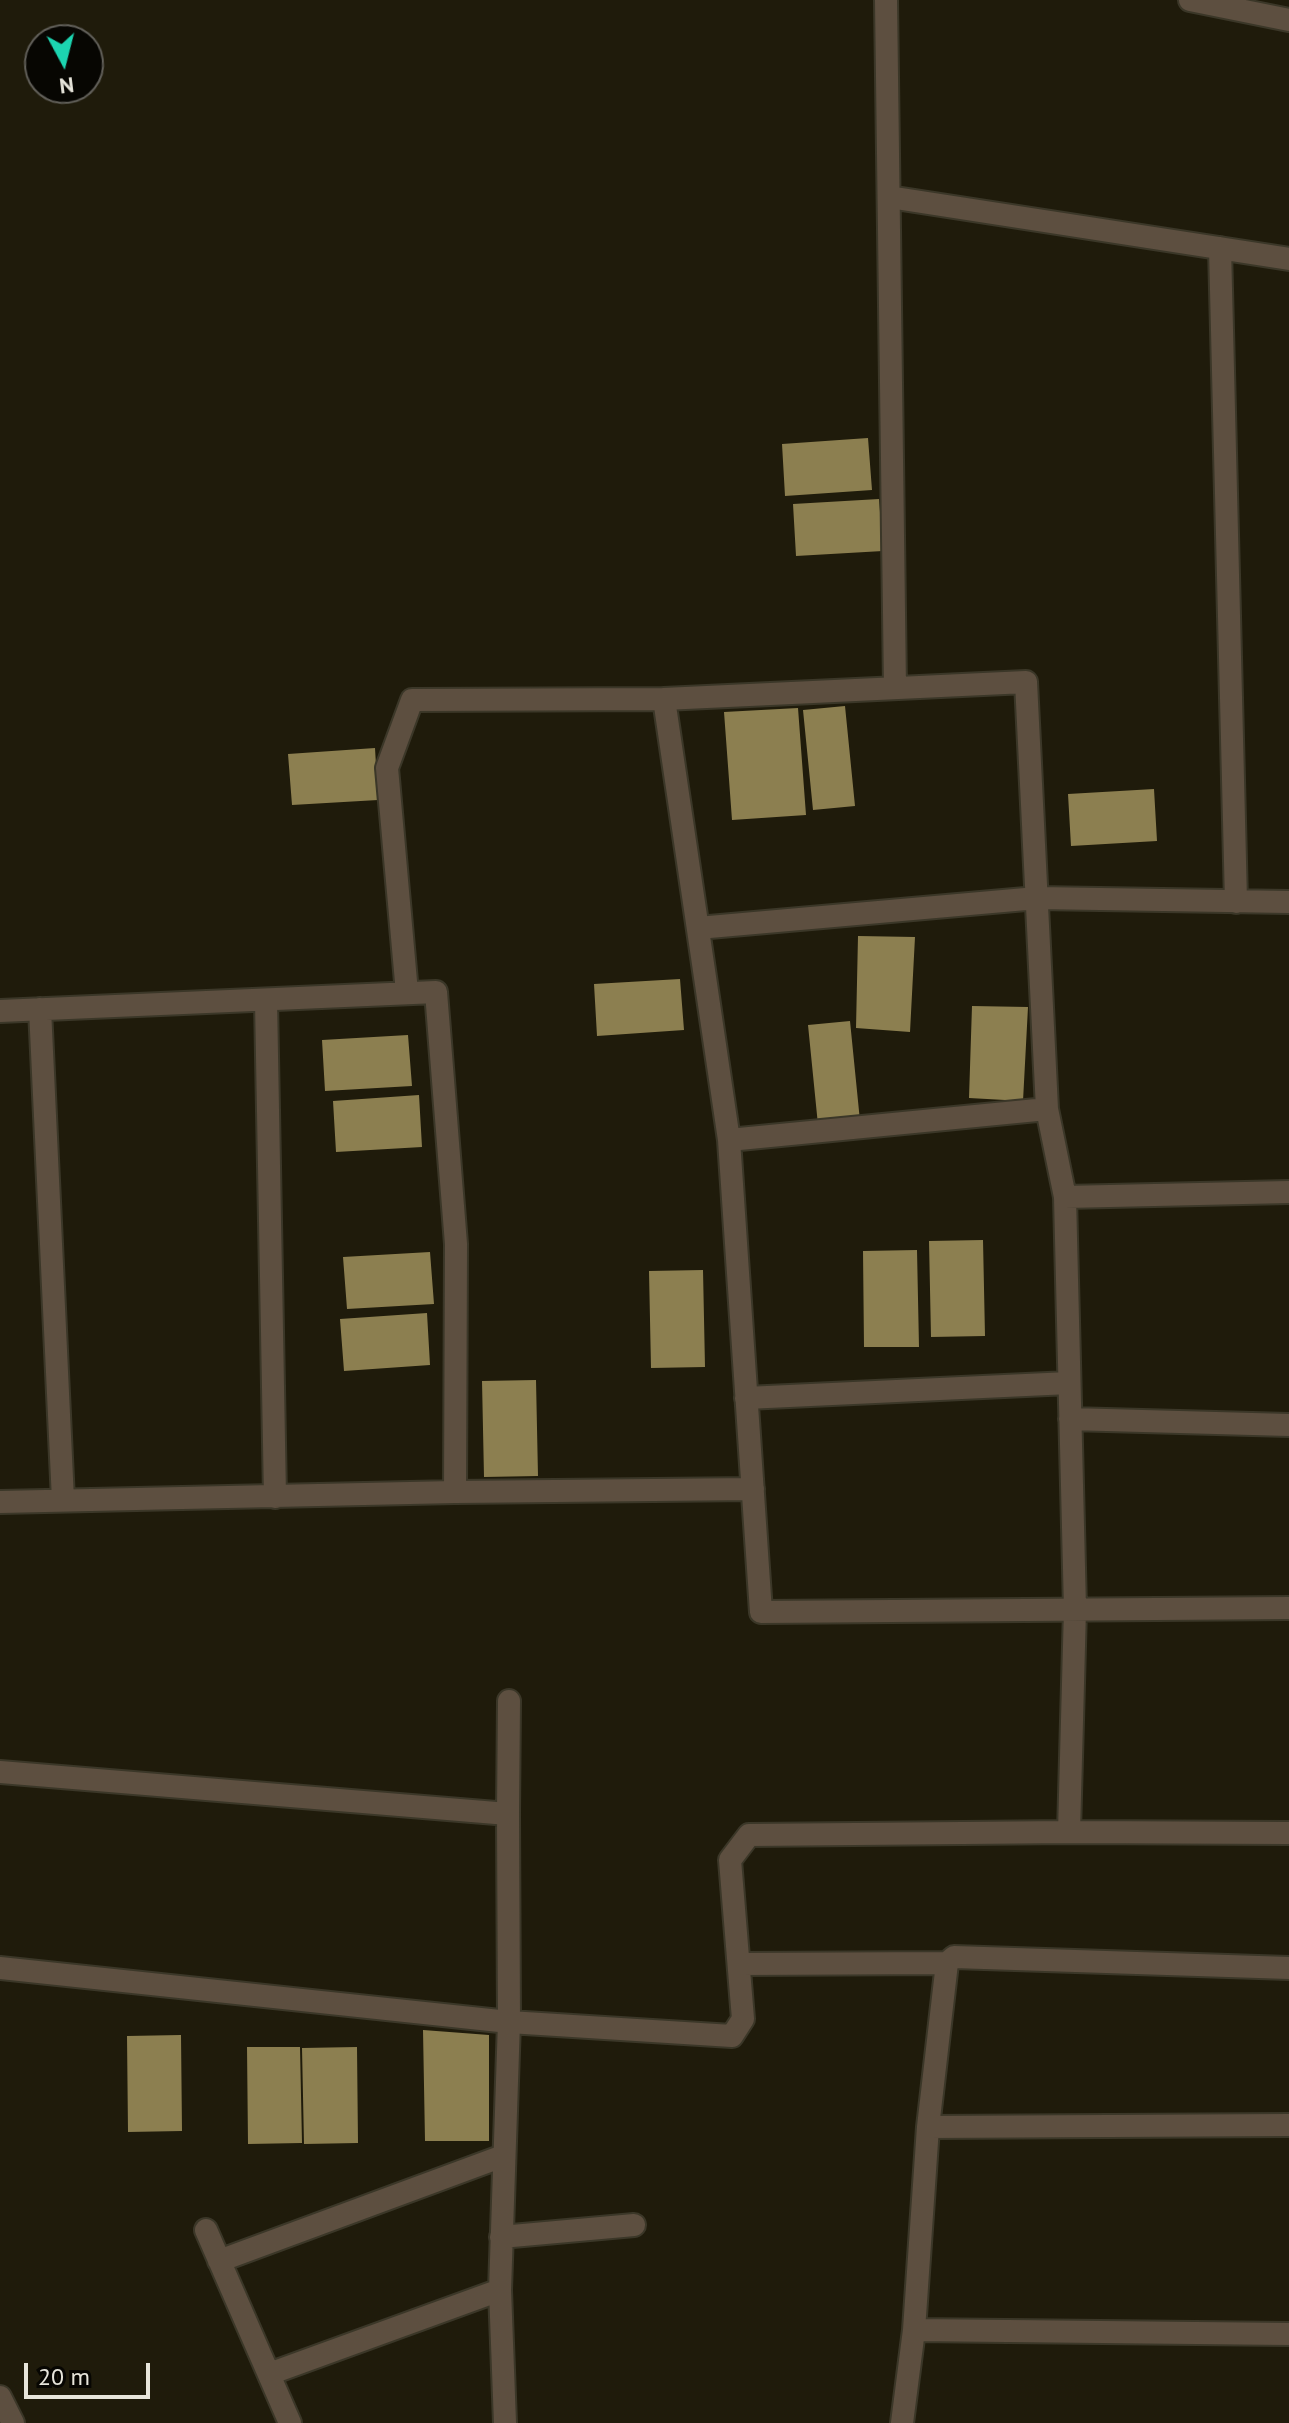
<!DOCTYPE html>
<style>
body{margin:0}
#map{position:relative;width:1289px;height:2423px;overflow:hidden;background:#1f1b0b;font-family:"PT Sans",sans-serif}
canvas{display:block}
.north{position:absolute;left:24px;top:24px;width:80px;height:80px;box-sizing:border-box;background:#070602;border:2px solid #615f59;border-radius:50%;rotate:173deg;font-size:22px;font-weight:700;line-height:32px;text-align:center;color:#e7e5db}
.north::after{content:'';display:block;margin:auto;width:28px;height:36px;background:#1cd5b1;clip-path:polygon(50% 0,100% 100%,50% 72%,0 100%)}
.scale{position:absolute;left:24px;top:2363px;width:126px;height:36px;box-sizing:border-box;border:4px solid #e7e5db;border-top:0;padding-left:10px;font-size:24px;line-height:28px;white-space:nowrap;color:#e7e5db;-webkit-text-stroke:6px #070602;paint-order:stroke}
</style>
<div id="map">
<canvas width="1289" height="2423"></canvas>
<div class="north">N</div>
<div class="scale">20 m</div>
</div>
<script>
const c = document.querySelector('canvas').getContext('2d');
c.lineJoin = 'round';
function fillPath(path, color) { c.fillStyle = color; c.fill(path, 'evenodd'); }
function stroke(path, color, width, dash) { c.strokeStyle = color; c.lineWidth = width; c.lineCap = dash ? 'butt' : 'round'; c.setLineDash(dash || []); c.stroke(path); }
const building = new Path2D(`
 M 868,438 L 872,490 L 785,496 L 782,444 Z
 M 879,499 L 883,551 L 796,556 L 793,504 Z
 M 845,706 L 855,806 L 813,810 L 803,710 Z
 M 798,708 L 806,815 L 732,820 L 724,712 Z
 M 375,748 L 378,800 L 292,805 L 288,754 Z
 M 1154,789 L 1157,841 L 1071,846 L 1068,794 Z
 M 858,936 L 915,937 L 910,1032 L 856,1028 Z
 M 680,979 L 684,1030 L 597,1036 L 594,984 Z
 M 972,1006 L 1028,1007 L 1023,1101 L 969,1098 Z
 M 850,1021 L 860,1121 L 818,1125 L 808,1025 Z
 M 408,1035 L 412,1086 L 325,1091 L 322,1040 Z
 M 419,1095 L 422,1147 L 336,1152 L 333,1101 Z
 M 983,1240 L 985,1336 L 931,1337 L 929,1241 Z
 M 917,1250 L 919,1347 L 864,1347 L 863,1251 Z
 M 430,1252 L 434,1304 L 347,1309 L 343,1257 Z
 M 703,1270 L 705,1367 L 651,1368 L 649,1271 Z
 M 427,1313 L 430,1365 L 344,1371 L 340,1319 Z
 M 536,1380 L 538,1476 L 484,1477 L 482,1381 Z
 M 423,2030 L 489,2035 L 489,2141 L 425,2141 Z
 M 181,2035 L 182,2131 L 128,2132 L 127,2036 Z
 M 247,2047 L 300,2047 L 302,2143 L 248,2144 Z
 M 357,2047 L 358,2143 L 304,2144 L 302,2048 Z`);
const minor = new Path2D(`
 M 886,0 L 895,688
 M 1190,0 L 1289,20
 M 889,197 L 1289,259
 M 1220,248 L 1236,902
 M 664,699 L 1026,682 L 1047,1109
 M 698,928 L 1037,898 L 1289,902
 M 407,993 L 387,768 L 412,700 L 664,699 L 729,1140
 M 266,1000 L 275,1497
 M 40,1009 L 63,1500
 M 0,1011 L 436,992 L 456,1244 L 455,1492
 M 1289,1192 L 1065,1197 L 1047,1109 L 729,1140 L 761,1612 L 1289,1608
 M 1065,1197 L 1075,1609 L 1069,1832 L 1289,1833
 M 746,1398 L 1069,1383
 M 1070,1419 L 1289,1425
 M 0,1502 L 455,1492 L 753,1489
 M 0,1772 L 508,1814 L 509,2022 L 500,2290 L 505,2423
 M 508,1814 L 509,1701
 M 739,1964 L 947,1963
 M 0,1968 L 509,2022 L 732,2036 L 743,2019 L 730,1860 L 749,1835 L 1069,1832
 M 928,2127 L 1289,2125
 M 206,2230 L 290,2423
 M 501,2237 L 634,2225
 M 219,2261 L 503,2156
 M 914,2330 L 1289,2334
 M 269,2374 L 500,2290
 M 902,2423 L 914,2330 L 928,2127 L 947,1963 L 954,1957 L 1289,1968`);
const tertiary = new Path2D(`
 M 0,2397 L 13,2423`);
fillPath(building, '#8c7f50');
stroke(minor, '#3b3728', 26);
stroke(tertiary, '#3b3728', 26);
stroke(minor, '#5d4f40', 22);
stroke(tertiary, '#5d4f40', 22);
</script>
